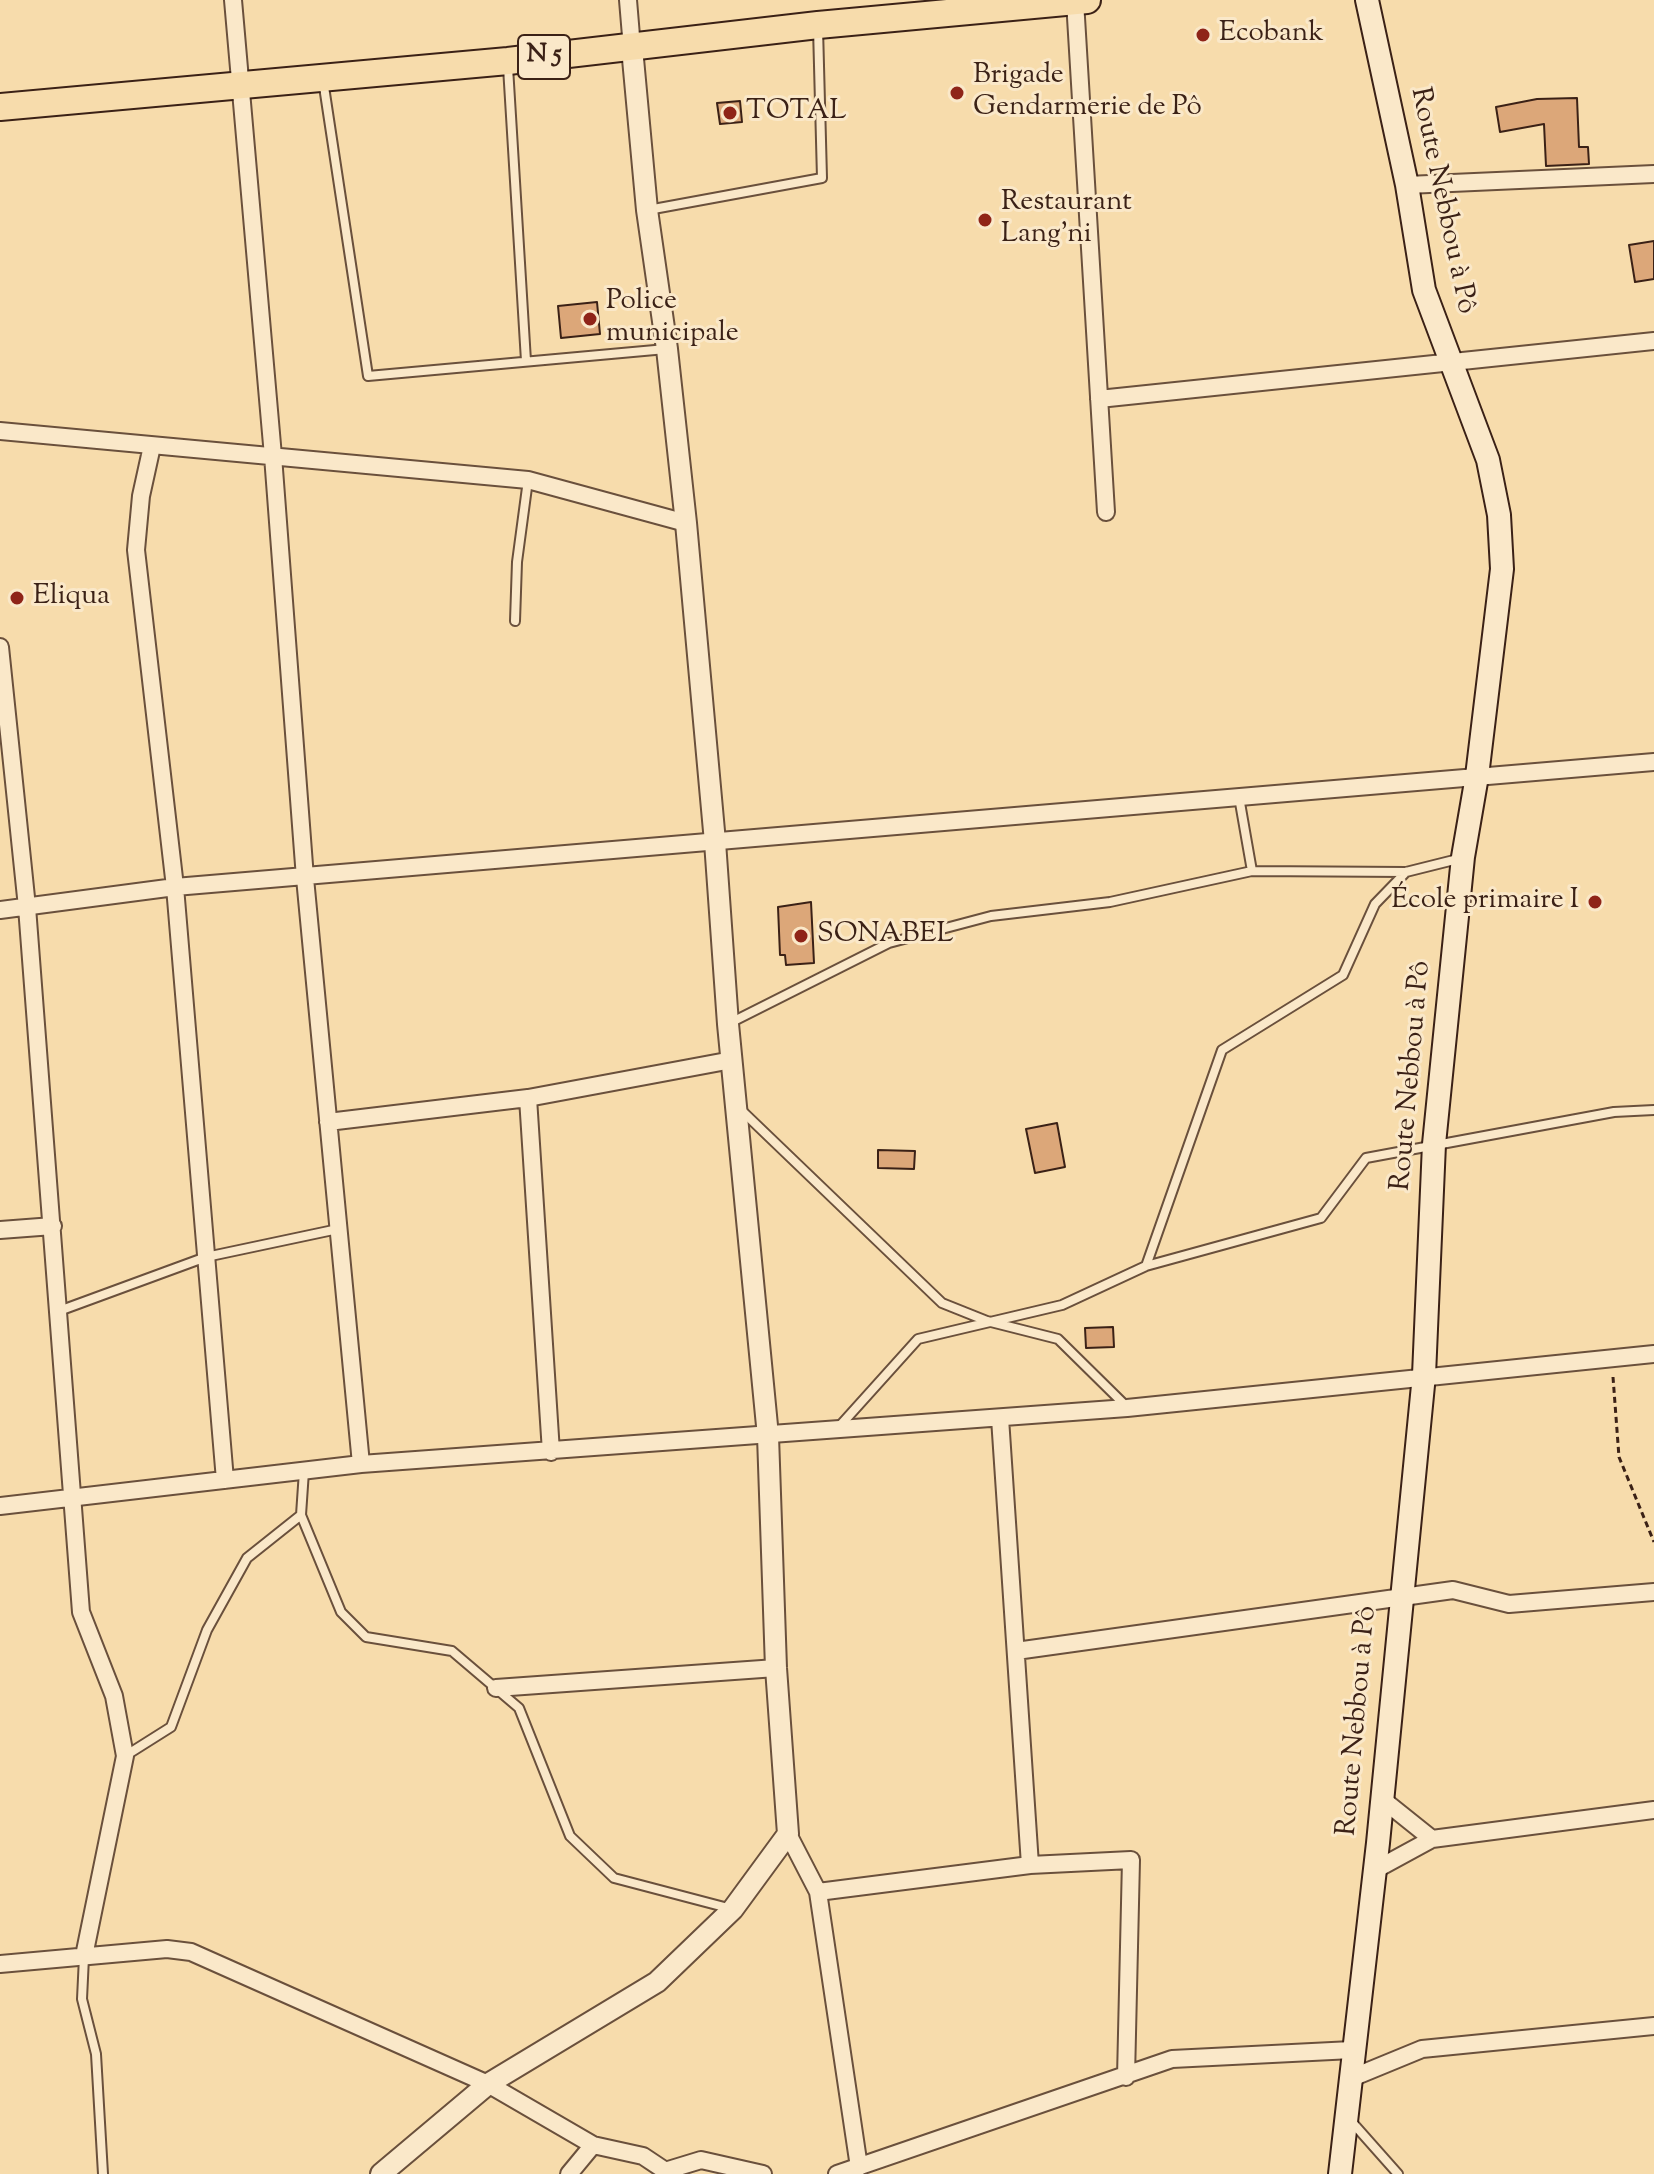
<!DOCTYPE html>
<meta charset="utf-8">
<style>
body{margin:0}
canvas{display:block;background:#f7dcac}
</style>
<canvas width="1654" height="2174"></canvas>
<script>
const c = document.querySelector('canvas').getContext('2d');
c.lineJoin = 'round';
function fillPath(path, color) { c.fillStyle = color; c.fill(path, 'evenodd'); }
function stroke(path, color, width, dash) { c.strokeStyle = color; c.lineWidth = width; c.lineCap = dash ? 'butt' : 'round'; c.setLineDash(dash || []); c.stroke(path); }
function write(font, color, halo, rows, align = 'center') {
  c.font = font + ' "Sorts Mill Goudy",serif'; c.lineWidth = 6; c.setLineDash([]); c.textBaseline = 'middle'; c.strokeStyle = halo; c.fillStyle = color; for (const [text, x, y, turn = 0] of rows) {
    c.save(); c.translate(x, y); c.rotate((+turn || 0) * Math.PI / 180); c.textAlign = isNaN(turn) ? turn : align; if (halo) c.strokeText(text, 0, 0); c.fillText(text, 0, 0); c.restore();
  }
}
const building = new Path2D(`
 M 1577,98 L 1579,147 L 1588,147 L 1589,164 L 1546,166 L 1544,124 L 1500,132 L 1496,107 L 1537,99 Z
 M 740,101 L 742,122 L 720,124 L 717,103 Z
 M 1654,241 L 1654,279 L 1635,282 L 1629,245 Z
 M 597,302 L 600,334 L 561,338 L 558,306 Z
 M 811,902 L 814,963 L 786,965 L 785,955 L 780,955 L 778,907 Z
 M 1057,1123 L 1065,1167 L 1035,1173 L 1026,1129 Z
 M 878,1150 L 915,1151 L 914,1169 L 878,1168 Z
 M 1113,1327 L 1114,1347 L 1086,1348 L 1085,1328 Z`);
const path = new Path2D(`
 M 1613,1377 L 1619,1457 L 1654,1542`);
const service = new Path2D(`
 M 508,67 L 526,361
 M 323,80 L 368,376 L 666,349
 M 648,210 L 822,178 L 818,28
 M 515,621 L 517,562 L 528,480
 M 1239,797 L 1252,871 L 1406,872 L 1462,858
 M 728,1024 L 889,943 L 991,916 L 1110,902 L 1252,871
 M 740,1109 L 942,1303 L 987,1321 L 1058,1339 L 1127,1407
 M 1146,1266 L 1321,1218 L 1366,1158 L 1614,1112 L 1654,1110
 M 59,1311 L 206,1257 L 338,1229
 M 837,1429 L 918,1339 L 1062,1305 L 1146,1266 L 1222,1050 L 1343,975 L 1375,904 L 1406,872
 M 304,1471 L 301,1515 L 341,1612 L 366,1637 L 452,1651 L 519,1708 L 570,1836 L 614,1878 L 732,1909
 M 125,1756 L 171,1727 L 207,1630 L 247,1558 L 301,1515
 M 84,1957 L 82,1999 L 96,2054 L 103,2174
 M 1351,2121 L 1398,2174`);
const minor = new Path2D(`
 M 233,0 L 273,456 L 305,878 L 361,1464
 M 628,0 L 632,48
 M 1075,1 L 1106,512
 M 1407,185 L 1654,174
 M 1099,399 L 1654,341
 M 0,431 L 528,480 L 686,523
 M 152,446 L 141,496 L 136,550 L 175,887 L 225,1480
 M 0,647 L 27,907 L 81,1612 L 114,1696 L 125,1756 L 84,1956
 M 0,910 L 175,887 L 1654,762
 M 528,1098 L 551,1452
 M 328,1122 L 528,1098 L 732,1060
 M 0,1230 L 53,1226
 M 1000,1418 L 1030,1865
 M 0,1506 L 361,1464 L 1127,1408 L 1654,1354
 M 1016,1651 L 1453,1590 L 1509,1604 L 1654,1592
 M 496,1688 L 776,1668
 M 1382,1799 L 1432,1839
 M 788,1834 L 818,1892 L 859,2167
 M 1375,1870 L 1432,1839 L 1654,1810
 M 818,1892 L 1030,1865 L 1131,1860 L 1126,2077
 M 0,1964 L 167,1949 L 191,1952 L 488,2084 L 593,2145 L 643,2156 L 670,2174
 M 1349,2079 L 1422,2049 L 1654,2026
 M 665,2171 L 701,2160 L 763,2174
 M 569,2174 L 593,2145
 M 837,2174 L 1172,2059 L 1352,2050`);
const tertiary = new Path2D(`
 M 381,2174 L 488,2084 L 657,1982 L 733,1909 L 788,1834 L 776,1668 L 768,1436 L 728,1024 L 715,842 L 686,523 L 667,349 L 647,210 L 632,48`);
const secondary = new Path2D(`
 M 1340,2174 L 1378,1843 L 1424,1375 L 1434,1144 L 1463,857 L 1477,776 L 1502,569 L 1499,515 L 1488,460 L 1424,290 L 1407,185 L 1367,0`);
const trunk = new Path2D(`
 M 0,107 L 508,61 L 818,25 L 1087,0`);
const markers = [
 [1203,35,8,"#8f2418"],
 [957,93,8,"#8f2418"],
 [730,113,8,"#8f2418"],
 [985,220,8,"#8f2418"],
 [590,319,8,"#8f2418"],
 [17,598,8,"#8f2418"],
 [1595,902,8,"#8f2418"],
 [801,936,8,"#8f2418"]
];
const shields = [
 [544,57,52]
];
const shieldNames = [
 ["N 5",544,57]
];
const poiNames = [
 ["Ecobank",1219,35],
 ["Brigade",973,77],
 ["Gendarmerie de Pô",973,109],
 ["TOTAL",746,113],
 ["Restaurant",1001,204],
 ["Lang'ni",1001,236],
 ["Police",606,303],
 ["municipale",606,335],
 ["Eliqua",33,598],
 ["École primaire I",1579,902,"right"],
 ["SONABEL",817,936]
];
const streetNames = [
 ["Route Nebbou à Pô",1441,201,78],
 ["Route Nebbou à Pô",1413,1076,-85],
 ["Route Nebbou à Pô",1359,1721,-85]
];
fillPath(building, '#dca779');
stroke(building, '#3b2116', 2);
stroke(service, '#6a503c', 12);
stroke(minor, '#6a503c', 20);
stroke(tertiary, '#6a503c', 24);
stroke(secondary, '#3b2116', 26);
stroke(trunk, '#3b2116', 30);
stroke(path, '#3b2116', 3, [6, 4]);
stroke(service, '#fae8c9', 8);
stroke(minor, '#fae8c9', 16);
stroke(tertiary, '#fae8c9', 20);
stroke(secondary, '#fae8c9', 22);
stroke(trunk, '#f7dcac', 26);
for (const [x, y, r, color] of markers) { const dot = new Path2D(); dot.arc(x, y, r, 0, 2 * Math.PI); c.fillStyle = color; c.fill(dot); stroke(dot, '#fae8c9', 3); }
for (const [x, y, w] of shields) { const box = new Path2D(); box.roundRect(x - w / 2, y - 22, w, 44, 6); c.fillStyle = '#fae8c9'; c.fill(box); stroke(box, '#3b2116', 2); }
write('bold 26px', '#3b2116', null, shieldNames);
write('28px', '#3b2116', '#fae8c9', poiNames, 'left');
write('28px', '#3b2116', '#fae8c9', streetNames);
</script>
